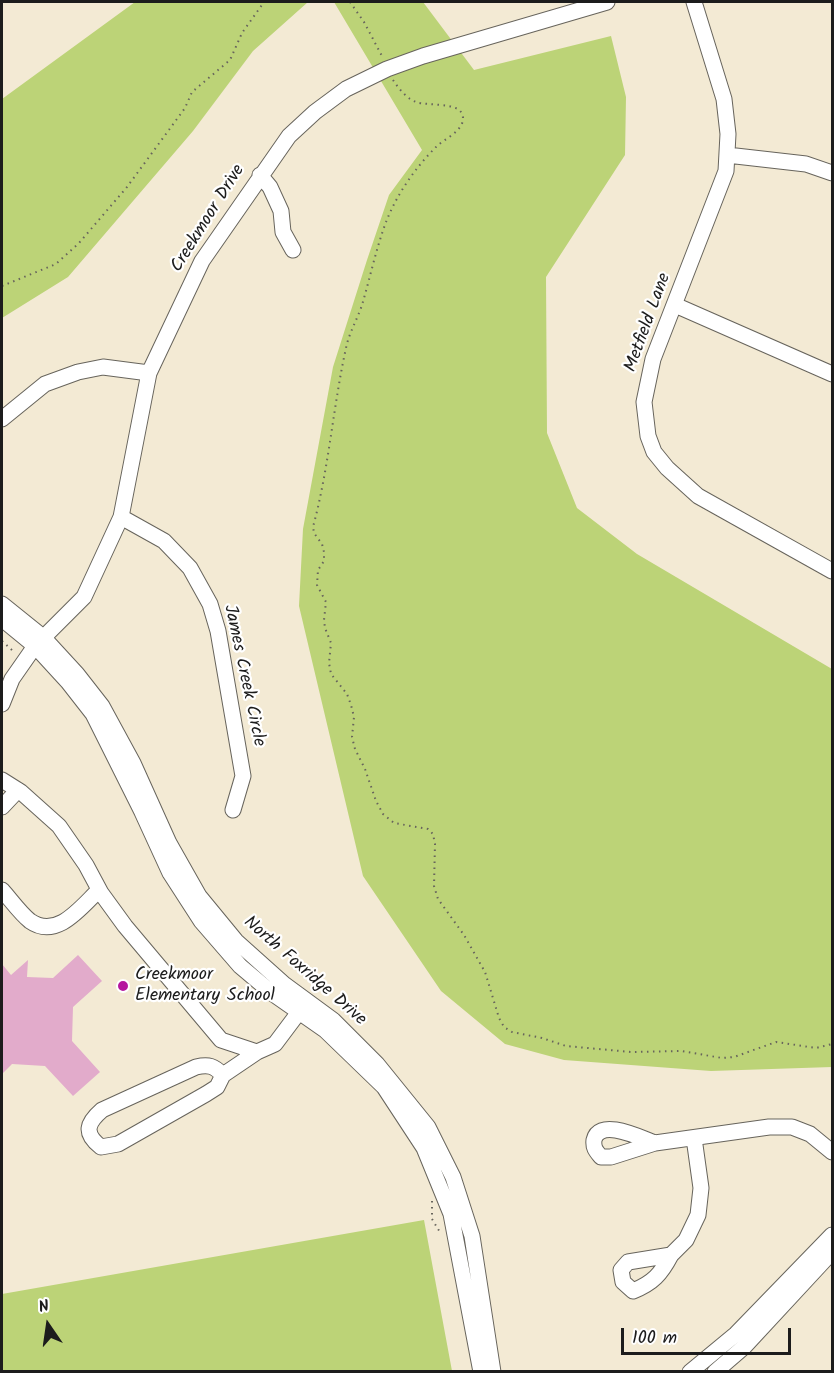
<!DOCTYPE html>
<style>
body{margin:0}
#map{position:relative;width:834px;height:1373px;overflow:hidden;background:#f3ead4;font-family:Kalam,sans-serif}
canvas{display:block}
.frame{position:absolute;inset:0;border:3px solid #1c1c1c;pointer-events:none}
.north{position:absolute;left:18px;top:1295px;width:60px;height:60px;-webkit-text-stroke:4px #fff;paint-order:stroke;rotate:347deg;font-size:16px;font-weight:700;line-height:24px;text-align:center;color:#1c1c1c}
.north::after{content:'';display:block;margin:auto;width:21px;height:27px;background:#1c1c1c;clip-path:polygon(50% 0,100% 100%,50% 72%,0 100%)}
.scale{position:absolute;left:621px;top:1328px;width:170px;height:27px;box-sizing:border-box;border:3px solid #1c1c1c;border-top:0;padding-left:8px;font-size:18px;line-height:21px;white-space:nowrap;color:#1c1c1c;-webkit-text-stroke:4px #fff;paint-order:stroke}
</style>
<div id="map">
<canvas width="834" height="1373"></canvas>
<div class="frame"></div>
<div class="north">N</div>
<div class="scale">100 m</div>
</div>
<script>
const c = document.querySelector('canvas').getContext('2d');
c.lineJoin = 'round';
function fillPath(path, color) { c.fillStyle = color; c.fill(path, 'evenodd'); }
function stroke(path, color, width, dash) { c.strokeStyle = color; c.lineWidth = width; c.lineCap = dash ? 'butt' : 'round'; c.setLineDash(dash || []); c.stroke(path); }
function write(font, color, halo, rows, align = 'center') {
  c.font = font + ' Kalam,sans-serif'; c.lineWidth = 4.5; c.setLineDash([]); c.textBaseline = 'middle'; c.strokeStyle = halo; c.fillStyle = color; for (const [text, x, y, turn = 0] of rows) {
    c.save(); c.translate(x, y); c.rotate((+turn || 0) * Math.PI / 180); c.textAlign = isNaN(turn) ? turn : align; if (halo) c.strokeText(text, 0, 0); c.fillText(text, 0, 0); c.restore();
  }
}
const green = new Path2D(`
 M 135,2 L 308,2 L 253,51 L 193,131 L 68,277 L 2,318 L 2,99 Z
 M 334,2 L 423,2 L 474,70 L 611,36 L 626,97 L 625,155 L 546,277 L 547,433 L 577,508 L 637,554 L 832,669 L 832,1067 L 711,1071 L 564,1060 L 505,1044 L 441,991 L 363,876 L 299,606 L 303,529 L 333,367 L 367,260 L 389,195 L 422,150 Z
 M 424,1220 L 452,1371 L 2,1371 L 2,1294 Z`);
const building = new Path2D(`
 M 78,955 L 102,981 L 73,1007 L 72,1041 L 100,1072 L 73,1096 L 45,1066 L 12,1064 L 2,1074 L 2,964 L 11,975 L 28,960 L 27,977 L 53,978 Z`);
const path = new Path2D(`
 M 350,2 L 364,22 L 383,58
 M 393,80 C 399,89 406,98 416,102 C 427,106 458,102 462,114 C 464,118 463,123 460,127 C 455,135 443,140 436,147 C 415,168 397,194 386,222 C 376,249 370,278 362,305 C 357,320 349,333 346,348 C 333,407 329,468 313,527 L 314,533 L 322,544 L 324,552 L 324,561 L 318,570 L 317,585 L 326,602 L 324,620 L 325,628 L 331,643 L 329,663 L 331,674 L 347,694 L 351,705 L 354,717 L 352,737 L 355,749 L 365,769 L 376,801 L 383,814 L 394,823 L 428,829 L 433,834 L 435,844 L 434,886 L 438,899 L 464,935 L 485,972 L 499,1018 L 504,1027 L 512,1032 L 542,1038 L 566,1046 L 631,1052 L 681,1051 L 722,1058 L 734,1057 L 776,1042 L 816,1048 L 832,1044
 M 2,286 L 56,264 L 79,243 L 127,187 L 185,108 L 192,92 L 230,60 L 242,33 L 264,2
 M 2,641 L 14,652
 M 432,1201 L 432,1219 L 441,1234`);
const minor = new Path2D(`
 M 694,2 L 724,99 L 728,134 L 726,171 L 653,359 L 644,402 L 648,436 L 654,452 L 667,468 L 698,496 L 832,571
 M 727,155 L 806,164 L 832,173
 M 260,175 L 270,187 L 281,211 L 283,232 L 293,250
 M 675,305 L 832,374
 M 2,419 L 45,384 L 78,372 L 103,367 L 149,373
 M 121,517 L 164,541 L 190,568 L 210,604 L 218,631 L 243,776 L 233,810
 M 2,604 L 43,637 L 77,674 L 102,706 L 133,763 L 169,843 L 199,896 L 236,941 L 284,984 L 333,1020 L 377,1064 L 428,1127 L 453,1177 L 472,1236 L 493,1372
 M 2,619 L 35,646 L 68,682 L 93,714 L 142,812 L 170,873 L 201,921 L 240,966 L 272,993 L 325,1030 L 384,1087 L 424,1148 L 451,1214 L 481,1372
 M 2,704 L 12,679 L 35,646 L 84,597 L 121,517 L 149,373 L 202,261 L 289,136 L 315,112 L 346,89 L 387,69 L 423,56 L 607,2
 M 2,780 L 21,792 L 59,826 L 86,865 L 101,893 L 125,926 L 221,1040 L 257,1052 L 275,1044 L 305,1004
 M 2,807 L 18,790
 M 2,890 C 11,900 20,913 30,921 C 57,940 81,907 99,890
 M 223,1075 C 214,1066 209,1064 196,1067 L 102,1110 C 87,1123 83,1133 101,1147 L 118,1144 L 206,1094 L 217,1087 L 223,1075 L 257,1052
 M 655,1143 C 641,1138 599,1117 594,1140 C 593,1148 596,1151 601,1157 L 611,1157 L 655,1143 L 769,1127 L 792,1127 L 810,1134 L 832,1152
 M 671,1255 C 661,1274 653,1283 633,1291 L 623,1282 L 621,1270 L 628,1262 L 671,1255 L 686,1240 L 698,1215 L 701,1188 L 694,1138
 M 690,1372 L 736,1334 L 832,1235
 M 715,1372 L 745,1346 L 832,1252`);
const markers = [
 [123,986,6,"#b5179e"]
];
const streetNames = [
 ["Creekmoor Drive",209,219,-58],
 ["Metfield Lane",649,323,-70],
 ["James Creek Circle",243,676,78],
 ["North Foxridge Drive",304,972,41]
];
const poiNames = [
 ["Creekmoor",135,976],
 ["Elementary School",135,997]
];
fillPath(green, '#bcd377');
fillPath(building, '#e2abcb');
stroke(minor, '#67645c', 17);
stroke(path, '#67645c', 2, [1.5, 4.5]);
stroke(minor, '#fff', 15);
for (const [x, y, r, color] of markers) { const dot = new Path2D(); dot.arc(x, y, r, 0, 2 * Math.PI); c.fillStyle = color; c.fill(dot); stroke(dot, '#fff', 2); }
write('18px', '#1c1c1c', '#fff', streetNames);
write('18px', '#1c1c1c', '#fff', poiNames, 'left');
</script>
